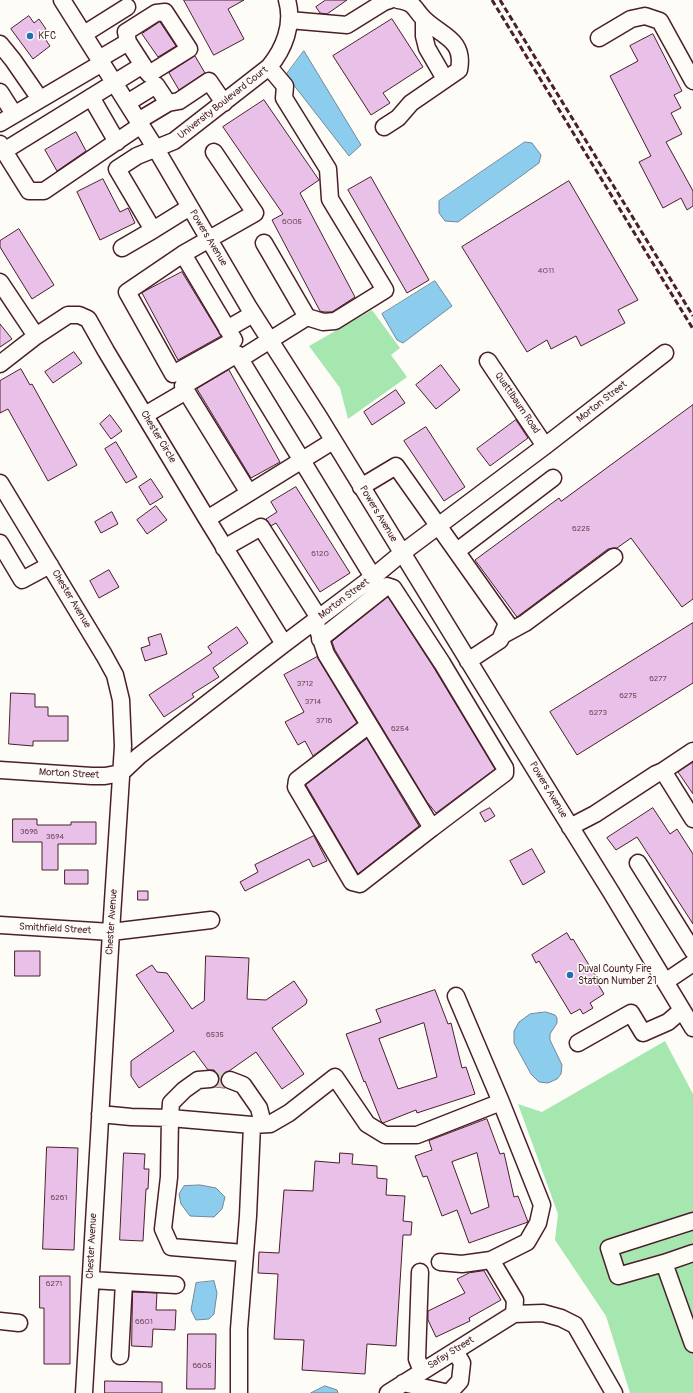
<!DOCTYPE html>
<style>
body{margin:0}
canvas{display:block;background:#fdfcf7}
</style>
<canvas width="693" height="1393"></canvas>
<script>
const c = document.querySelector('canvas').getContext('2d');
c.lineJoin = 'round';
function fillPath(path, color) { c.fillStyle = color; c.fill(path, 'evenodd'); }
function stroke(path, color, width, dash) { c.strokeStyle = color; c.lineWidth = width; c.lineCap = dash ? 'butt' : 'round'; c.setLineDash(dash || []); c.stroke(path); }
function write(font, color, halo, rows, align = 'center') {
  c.font = font + ' Pangolin,sans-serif'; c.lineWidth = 3; c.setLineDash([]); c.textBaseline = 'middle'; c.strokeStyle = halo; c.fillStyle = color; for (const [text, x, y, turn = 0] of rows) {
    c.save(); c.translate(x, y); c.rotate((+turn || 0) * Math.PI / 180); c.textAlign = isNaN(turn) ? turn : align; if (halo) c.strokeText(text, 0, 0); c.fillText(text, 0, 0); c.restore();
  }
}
const green = new Path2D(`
 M 372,310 L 400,348 L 391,355 L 407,377 L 348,419 L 340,388 L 309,346 Z
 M 665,1041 L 693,1094 L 693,1393 L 630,1393 L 606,1316 L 555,1240 L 558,1214 L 518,1104 L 542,1112 Z`);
const water = new Path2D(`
 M 304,51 L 361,145 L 349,156 L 286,75 Z
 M 525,142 L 532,143 L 541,155 L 539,163 L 458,222 L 445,221 L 439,213 L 439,201 Z
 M 435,281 L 452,306 L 403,343 L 397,340 L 382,314 Z
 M 546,1012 L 555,1015 L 557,1018 L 557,1023 L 550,1034 L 550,1040 L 562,1065 L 561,1074 L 557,1079 L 548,1083 L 539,1082 L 531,1074 L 514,1043 L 514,1031 L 519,1022 L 530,1014 Z
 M 200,1185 L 216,1188 L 225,1197 L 222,1209 L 214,1217 L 190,1216 L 181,1204 L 179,1194 L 184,1186 Z
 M 214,1281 L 217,1293 L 214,1314 L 209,1319 L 196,1320 L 191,1310 L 196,1283 Z
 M 325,1386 L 337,1390 L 338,1393 L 311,1393 Z`);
const building = new Path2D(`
 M 184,0 L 244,0 L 228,9 L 244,39 L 214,55 Z
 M 326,0 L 347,0 L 327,14 L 320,13 L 316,7 Z
 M 29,16 L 34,23 L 39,19 L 46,29 L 41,33 L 50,46 L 33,59 L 11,29 Z
 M 392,19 L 423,67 L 383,93 L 390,103 L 371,115 L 333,56 Z
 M 160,22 L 176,46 L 158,57 L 142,34 Z
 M 653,34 L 682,91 L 674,95 L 681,108 L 671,113 L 682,134 L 666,142 L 693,191 L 693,206 L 687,210 L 681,198 L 663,208 L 639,162 L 651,156 L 610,76 L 638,61 L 630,46 Z
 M 195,56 L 205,73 L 179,90 L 169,73 Z
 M 264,100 L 319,180 L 300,193 L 355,297 L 332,312 L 324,312 L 320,311 L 272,220 L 283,214 L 223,127 Z
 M 76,132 L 86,151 L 57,171 L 45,150 Z
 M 371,177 L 429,280 L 407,293 L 348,190 Z
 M 103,179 L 120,212 L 128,208 L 135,223 L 100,240 L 77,192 Z
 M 569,181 L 638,300 L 618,310 L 625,323 L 581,346 L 576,336 L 551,349 L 547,340 L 527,352 L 462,247 Z
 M 19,229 L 54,285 L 32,299 L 0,247 L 0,241 Z
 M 182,272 L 221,336 L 178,360 L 142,293 Z
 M 0,324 L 12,339 L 0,347 Z
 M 74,352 L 82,363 L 53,383 L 45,372 Z
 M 441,365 L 460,390 L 436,409 L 416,385 Z
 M 21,369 L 30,385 L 32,384 L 77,465 L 48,481 L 8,409 L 0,413 L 0,381 Z
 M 229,370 L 280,462 L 251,478 L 197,389 Z
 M 396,390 L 405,403 L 372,425 L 364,412 Z
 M 693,405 L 693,599 L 682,607 L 631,538 L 617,548 L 613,548 L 608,549 L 517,617 L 475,560 L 559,498 L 561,501 Z
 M 110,415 L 122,431 L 111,439 L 100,424 Z
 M 516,420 L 528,438 L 490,466 L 477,449 Z
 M 426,427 L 465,487 L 444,501 L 404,441 Z
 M 116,442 L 137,477 L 126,483 L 105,449 Z
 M 151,479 L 163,497 L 150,505 L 139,487 Z
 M 296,487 L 350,573 L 320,592 L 276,523 L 271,526 L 266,519 L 277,512 L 271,502 Z
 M 156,506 L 167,520 L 147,534 L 137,520 Z
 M 112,512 L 118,524 L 101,533 L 95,522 Z
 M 109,570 L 119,587 L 99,598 L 90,581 Z
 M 388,597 L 434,668 L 495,769 L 436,813 L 427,802 L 335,650 L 332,642 Z
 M 693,623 L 693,683 L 577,755 L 550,712 Z
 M 237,627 L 248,643 L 213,668 L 219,677 L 192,694 L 194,697 L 164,717 L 149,695 L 212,653 L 208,647 Z
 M 161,634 L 167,654 L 145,661 L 141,648 L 150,645 L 148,638 Z
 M 317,657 L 357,723 L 313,756 L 305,741 L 298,745 L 285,722 L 304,712 L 284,675 Z
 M 11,693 L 35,694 L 35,707 L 48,707 L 48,716 L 68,716 L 68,741 L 33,741 L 33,746 L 9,744 Z
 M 367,739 L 419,826 L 358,874 L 306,785 Z
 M 693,762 L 693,794 L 678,772 Z
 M 490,808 L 495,816 L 485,822 L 480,813 Z
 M 653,808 L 670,834 L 677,829 L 693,854 L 693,924 L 637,837 L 616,850 L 607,838 Z
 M 13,819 L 37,819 L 37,825 L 71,825 L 71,822 L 96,822 L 96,844 L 58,844 L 58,870 L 42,870 L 42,842 L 13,842 Z
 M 314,836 L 327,861 L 313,867 L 309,859 L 245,891 L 240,882 L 258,872 L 255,865 Z
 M 532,849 L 545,872 L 523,885 L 510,861 Z
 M 65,870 L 88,870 L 88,884 L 65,884 Z
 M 138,891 L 148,891 L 148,900 L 138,900 Z
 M 567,933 L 571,940 L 573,939 L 600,983 L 598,984 L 604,994 L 590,1003 L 593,1008 L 583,1014 L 580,1009 L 571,1014 L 539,961 L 536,963 L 532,955 Z
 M 15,951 L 40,951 L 40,976 L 15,976 Z
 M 206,956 L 249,958 L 247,999 L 266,1000 L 294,981 L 307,1000 L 306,1004 L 272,1028 L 304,1074 L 282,1089 L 256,1052 L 229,1071 L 224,1073 L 221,1077 L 221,1081 L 225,1088 L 215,1087 L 219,1083 L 219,1079 L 218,1074 L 214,1070 L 208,1070 L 194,1051 L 139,1088 L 131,1076 L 131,1061 L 174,1031 L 136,975 L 152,965 L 157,972 L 167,973 L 192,1009 L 204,1001 Z
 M 435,990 L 448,1024 L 451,1023 L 462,1068 L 466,1067 L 475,1094 L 417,1113 L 416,1110 L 383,1123 L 381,1121 L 365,1081 L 364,1082 L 346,1034 L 381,1022 L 376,1010 ZM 424,1023 L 437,1077 L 398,1089 L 379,1039 Z
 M 487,1119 L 500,1154 L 504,1153 L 514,1197 L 518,1196 L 528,1222 L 469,1243 L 457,1210 L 442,1216 L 427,1176 L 423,1177 L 415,1156 L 432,1150 L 429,1141 ZM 477,1153 L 489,1207 L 471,1214 L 452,1162 Z
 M 47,1147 L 78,1148 L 74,1250 L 43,1249 Z
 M 124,1153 L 145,1154 L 144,1169 L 149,1169 L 148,1189 L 146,1189 L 143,1241 L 120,1240 Z
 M 340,1153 L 353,1154 L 352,1164 L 377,1166 L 377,1178 L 387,1179 L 386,1195 L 405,1196 L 403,1221 L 412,1222 L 411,1235 L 403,1235 L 396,1346 L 367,1344 L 365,1374 L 302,1370 L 304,1340 L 274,1339 L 278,1274 L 258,1273 L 259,1252 L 279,1253 L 284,1190 L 313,1191 L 315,1161 L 339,1163 Z
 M 484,1271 L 501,1300 L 469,1318 L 470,1321 L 436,1337 L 428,1320 L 428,1311 L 465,1293 L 457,1279 L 469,1273 Z
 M 40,1276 L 70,1276 L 70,1364 L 44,1364 L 44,1308 L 40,1308 Z
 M 133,1292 L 157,1293 L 156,1310 L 176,1310 L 175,1330 L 153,1329 L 152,1347 L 132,1346 Z
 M 188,1334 L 216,1334 L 215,1389 L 187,1389 Z
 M 105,1381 L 162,1382 L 162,1393 L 105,1393 Z`);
const minorTunnel = new Path2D(`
 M 210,1079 L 230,1080`);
const minor = new Path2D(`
 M 62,0 L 156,149 L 248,306 L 319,417 L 555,802 L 611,892 L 693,1028
 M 289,20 L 347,25 L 384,2 L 390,0
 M 424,20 L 424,36 L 427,48 L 445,79
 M 84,34 L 127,7
 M 599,38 L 631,19 L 645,16 L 660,21 L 693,81
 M 128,42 L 126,32 L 156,13 L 165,12 L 189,49 L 149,74
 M 0,44 L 13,60 L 40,99
 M 99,59 L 128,42 L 148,73
 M 269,67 L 285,86 L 284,98 L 328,169 L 330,199 L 385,290 L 335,321 L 323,322 L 307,317 L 240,359 L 373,577
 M 0,92 L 14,114
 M 91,97 L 117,142
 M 127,103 L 156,85 L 168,103 L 138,121
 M 168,103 L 179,101 L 209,81 L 224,103
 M 0,123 L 102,63
 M 384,127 L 398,118 L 411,103 L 459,70 C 465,39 441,36 424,19 C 413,8 416,3 398,0
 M 0,144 L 4,151 L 143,65
 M 4,151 L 29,191 L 44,191 L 141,125
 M 190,207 L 153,230 L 117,169 L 137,156 L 174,141 L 269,67 C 284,49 294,24 287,0
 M 264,243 L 307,317
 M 122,248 L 153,230
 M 183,254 L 234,340 L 173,374 L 127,292 L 183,254 L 255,213 L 214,152
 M 0,282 L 36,336
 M 227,329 L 253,314
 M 240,359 L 237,354 L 183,386 L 249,493 L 333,441
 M 488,361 L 545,446
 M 0,364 L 36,336 L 68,315 L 79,315 L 88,319 L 106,351 L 207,519 L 284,644
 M 145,415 L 186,391
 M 0,483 L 104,655 L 115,675 L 121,700 L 123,746 L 111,932 L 84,1393
 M 361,487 L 396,466 L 507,623 L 500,640 L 468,661
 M 207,519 L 249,493
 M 0,543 L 22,580 L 50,565
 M 224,548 L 261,527 L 319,618
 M 457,551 L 553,478
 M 315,621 L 326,654 L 432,828 L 505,773 L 505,768 L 442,663 L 393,588 L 387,586 L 320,639
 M 503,635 L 525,623 L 614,557
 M 369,725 L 297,780 L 296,787 L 352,882 L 360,884 L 432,828
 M 693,751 L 663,771 L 693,819
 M 0,770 L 92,776 L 105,776 L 121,773 L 139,756 L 284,644 L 373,577 L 402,553 L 545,446 L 665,353
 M 570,827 L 595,814 L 656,774 L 663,771
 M 638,863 L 693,951
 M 0,925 L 111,932 L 211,920
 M 665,982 L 693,963
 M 456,996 L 501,1102
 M 578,1043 L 631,1013 L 643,1033 L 668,1022 L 682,1010
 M 230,1080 L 243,1085 L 259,1108 L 263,1124
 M 100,1114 L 131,1117 L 170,1118 L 171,1103 L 184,1090 L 198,1080 L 210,1079
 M 693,1221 L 609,1248 L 618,1276 L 664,1263 L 693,1253
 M 244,1253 L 171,1247 L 163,1229 L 169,1177 L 170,1118 L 252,1125
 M 440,1262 L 462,1264 L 491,1260
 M 664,1263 L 693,1344
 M 420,1272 L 417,1359 L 422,1371
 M 91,1280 L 176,1285
 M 0,1321 L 19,1323
 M 120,1356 L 124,1282
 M 403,1383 L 449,1393 L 460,1381 L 462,1363 L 455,1351
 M 239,1393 L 239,1329 L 248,1216 L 252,1125 L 270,1124 L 289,1113 L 335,1077 L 367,1124 L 385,1135 L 417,1135 L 501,1102 L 542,1205 L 538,1223 L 527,1242 L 491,1260 L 515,1300 L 514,1314
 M 388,1393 L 514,1314 L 543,1313 L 561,1318 L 575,1325 L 614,1393`);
const rail = new Path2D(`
 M 492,0 L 693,329
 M 500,0 L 693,316`);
const markers = [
 [30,36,4,"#1f6fb2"],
 [570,975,4,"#1f6fb2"]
];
const numberNames = [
 ["6005",292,222],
 ["4011",546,271],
 ["6225",581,529],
 ["6120",320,554],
 ["6277",658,679],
 ["3712",305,684],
 ["6275",628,696],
 ["3714",313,702],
 ["6273",598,713],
 ["3716",324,721],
 ["6254",400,729],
 ["3696",29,832],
 ["3694",55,837],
 ["6535",215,1035],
 ["6261",59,1198],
 ["6271",54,1284],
 ["6601",144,1322],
 ["6605",202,1366]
];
const poiNames = [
 ["KFC",38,36],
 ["Duval County Fire",578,969],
 ["Station Number 21",578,981]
];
const streetNames = [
 ["University Boulevard Court",223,103,-38],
 ["Powers Avenue",208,238,59],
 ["Morton Street",602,402,-38],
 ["Quattlbaum Road",517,403,56],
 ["Chester Circle",158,437,59],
 ["Powers Avenue",378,514,59],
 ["Chester Avenue",71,599,59],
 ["Morton Street",344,599,-37],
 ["Morton Street",69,774,3],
 ["Powers Avenue",548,790,59],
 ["Chester Avenue",112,922,-86],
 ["Smithfield Street",55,929,3],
 ["Chester Avenue",92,1246,-87],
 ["Safay Street",451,1353,-32]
];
fillPath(green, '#a6e7b0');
fillPath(water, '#8ccded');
stroke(water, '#72879f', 1);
fillPath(building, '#e9c0e8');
stroke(building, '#4a1f2b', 1);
stroke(minorTunnel, '#d9d0ce', 16, [16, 8]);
stroke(minor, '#4a1f2b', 19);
stroke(minor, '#fdfcf7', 16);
stroke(rail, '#4a1f2b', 3, [6, 3]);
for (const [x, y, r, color] of markers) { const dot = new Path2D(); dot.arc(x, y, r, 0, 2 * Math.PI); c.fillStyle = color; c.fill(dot); stroke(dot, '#fdfcf7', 1.5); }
write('8px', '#72475a', null, numberNames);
write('10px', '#4a1f2b', '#fdfcf7', poiNames, 'left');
write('10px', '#4a1f2b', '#fdfcf7', streetNames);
</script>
